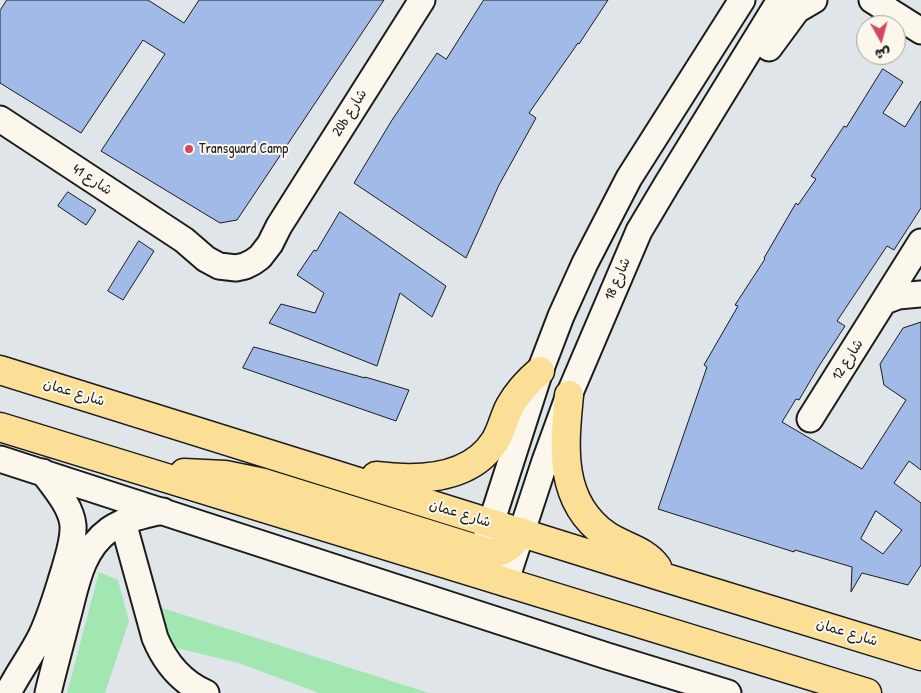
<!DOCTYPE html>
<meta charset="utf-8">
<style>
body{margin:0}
#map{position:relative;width:921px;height:693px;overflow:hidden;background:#e0e5ea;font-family:"Patrick Hand","Playpen Sans Arabic",sans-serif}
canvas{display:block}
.north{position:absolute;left:856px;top:15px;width:50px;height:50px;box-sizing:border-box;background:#fbf7ec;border:1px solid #a29f99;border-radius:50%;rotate:173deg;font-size:14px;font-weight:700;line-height:20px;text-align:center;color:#1c1c1c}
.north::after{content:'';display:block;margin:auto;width:18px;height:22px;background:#d1495b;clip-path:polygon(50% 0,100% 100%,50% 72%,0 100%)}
</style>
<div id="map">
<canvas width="921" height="693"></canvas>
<div class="north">ش</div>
</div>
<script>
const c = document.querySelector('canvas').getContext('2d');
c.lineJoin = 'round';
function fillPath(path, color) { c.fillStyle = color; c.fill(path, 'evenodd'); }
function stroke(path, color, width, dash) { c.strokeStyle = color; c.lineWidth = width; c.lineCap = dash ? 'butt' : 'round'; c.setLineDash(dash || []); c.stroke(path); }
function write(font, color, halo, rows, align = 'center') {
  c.font = font + ' "Patrick Hand","Playpen Sans Arabic",sans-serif'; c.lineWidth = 4; c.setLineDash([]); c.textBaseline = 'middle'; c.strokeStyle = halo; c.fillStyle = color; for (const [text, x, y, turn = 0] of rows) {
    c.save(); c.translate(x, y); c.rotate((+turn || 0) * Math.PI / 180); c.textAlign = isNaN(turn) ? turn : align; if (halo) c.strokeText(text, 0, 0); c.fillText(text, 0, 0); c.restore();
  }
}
const green = new Path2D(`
 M 99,572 L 118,580 L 129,621 L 105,693 L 67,693 Z
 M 159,607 L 429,693 L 319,693 L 239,663 L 168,646 Z`);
const building = new Path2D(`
 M 7,0 L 148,0 L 184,23 L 199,0 L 384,0 L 237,220 L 220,223 L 101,151 L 165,54 L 143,40 L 81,133 L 0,83 L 0,11 Z
 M 484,0 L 608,0 L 579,44 L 578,43 L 529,113 L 536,118 L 499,185 L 466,258 L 354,183 L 392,120 L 437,53 L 446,59 Z
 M 883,69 L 903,82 L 883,113 L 905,127 L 921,101 L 921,208 L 894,250 L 887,246 L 837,321 L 845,326 L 819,366 L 799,400 L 796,399 L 782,422 L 862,469 L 906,400 L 884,385 L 880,364 L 903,328 L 921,322 L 921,470 L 909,461 L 894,483 L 921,503 L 921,565 L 908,585 L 862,573 L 851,592 L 852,567 L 795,550 L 794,552 L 658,509 L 707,367 L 704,365 L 738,306 L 735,305 L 765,259 L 764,258 L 796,203 L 798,205 L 816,179 L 811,176 L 844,126 L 846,127 ZM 876,511 L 902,530 L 883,554 L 861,539 Z
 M 68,192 L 96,210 L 86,225 L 58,206 Z
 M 340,212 L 446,286 L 432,317 L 400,293 L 377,366 L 269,323 L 281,304 L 315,313 L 324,293 L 297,275 L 314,250 L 316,251 Z
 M 139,241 L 154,251 L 123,300 L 108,291 Z
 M 254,347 L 365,378 L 365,377 L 409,390 L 396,421 L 243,368 Z`);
const minor = new Path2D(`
 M 872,0 L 921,31
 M 769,48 L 797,10 L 814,0
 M 0,119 L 184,240 L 206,259 L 219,266 L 236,268 L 245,266 L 253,262 L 260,257 L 270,244 L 279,226 L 422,0
 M 885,301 L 898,296 L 921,294
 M 810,419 L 921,242
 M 0,459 L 607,656 L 728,693
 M 123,522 L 155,638 C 165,662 181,682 206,693
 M 476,570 L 540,371 L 561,316 L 585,263 L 629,178 L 742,0
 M 505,583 L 545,461 L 569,395 L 639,231 L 667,184 L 780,0
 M 8,693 C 18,673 31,656 41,636 C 51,615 57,593 64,571 C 68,556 74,541 73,525 C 71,506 54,487 43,472
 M 48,693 C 54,668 61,643 67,619 C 76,587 80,551 109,530 C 125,519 144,515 163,511`);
const major = new Path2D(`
 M 0,370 L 663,577 L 921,656
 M 569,395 C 564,446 558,501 606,535 C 623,547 644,549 657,567
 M 0,427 L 867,693
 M 184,473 L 225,475 L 264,483 L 493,554 C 507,550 513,544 521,532
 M 376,476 C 416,481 470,480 495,441 C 502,430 504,417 510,406 C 518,392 528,381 540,371`);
const markers = [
 [189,149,5,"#d1495b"]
];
const streetNames = [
 ["20b شارع",350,113,-58],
 ["شارع 41",92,180,33],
 ["شارع 18",618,279,-67],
 ["شارع 12",848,360,-58],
 ["شارع عمان",74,393,17],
 ["شارع عمان",460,514,17],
 ["شارع عمان",847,633,17]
];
const poiNames = [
 ["Transguard Camp",199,149]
];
fillPath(green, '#a2e6b1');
fillPath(building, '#a2bae7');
stroke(building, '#1c1c1c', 1);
stroke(minor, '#1c1c1c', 29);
stroke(major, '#1c1c1c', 31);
stroke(minor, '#fbf7ec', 25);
stroke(major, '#fbdf96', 28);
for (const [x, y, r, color] of markers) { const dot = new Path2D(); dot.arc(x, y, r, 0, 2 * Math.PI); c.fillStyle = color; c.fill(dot); stroke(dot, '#fbf7ec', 2); }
write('14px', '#1c1c1c', '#fbf7ec', streetNames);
write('14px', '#1c1c1c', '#fbf7ec', poiNames, 'left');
</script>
